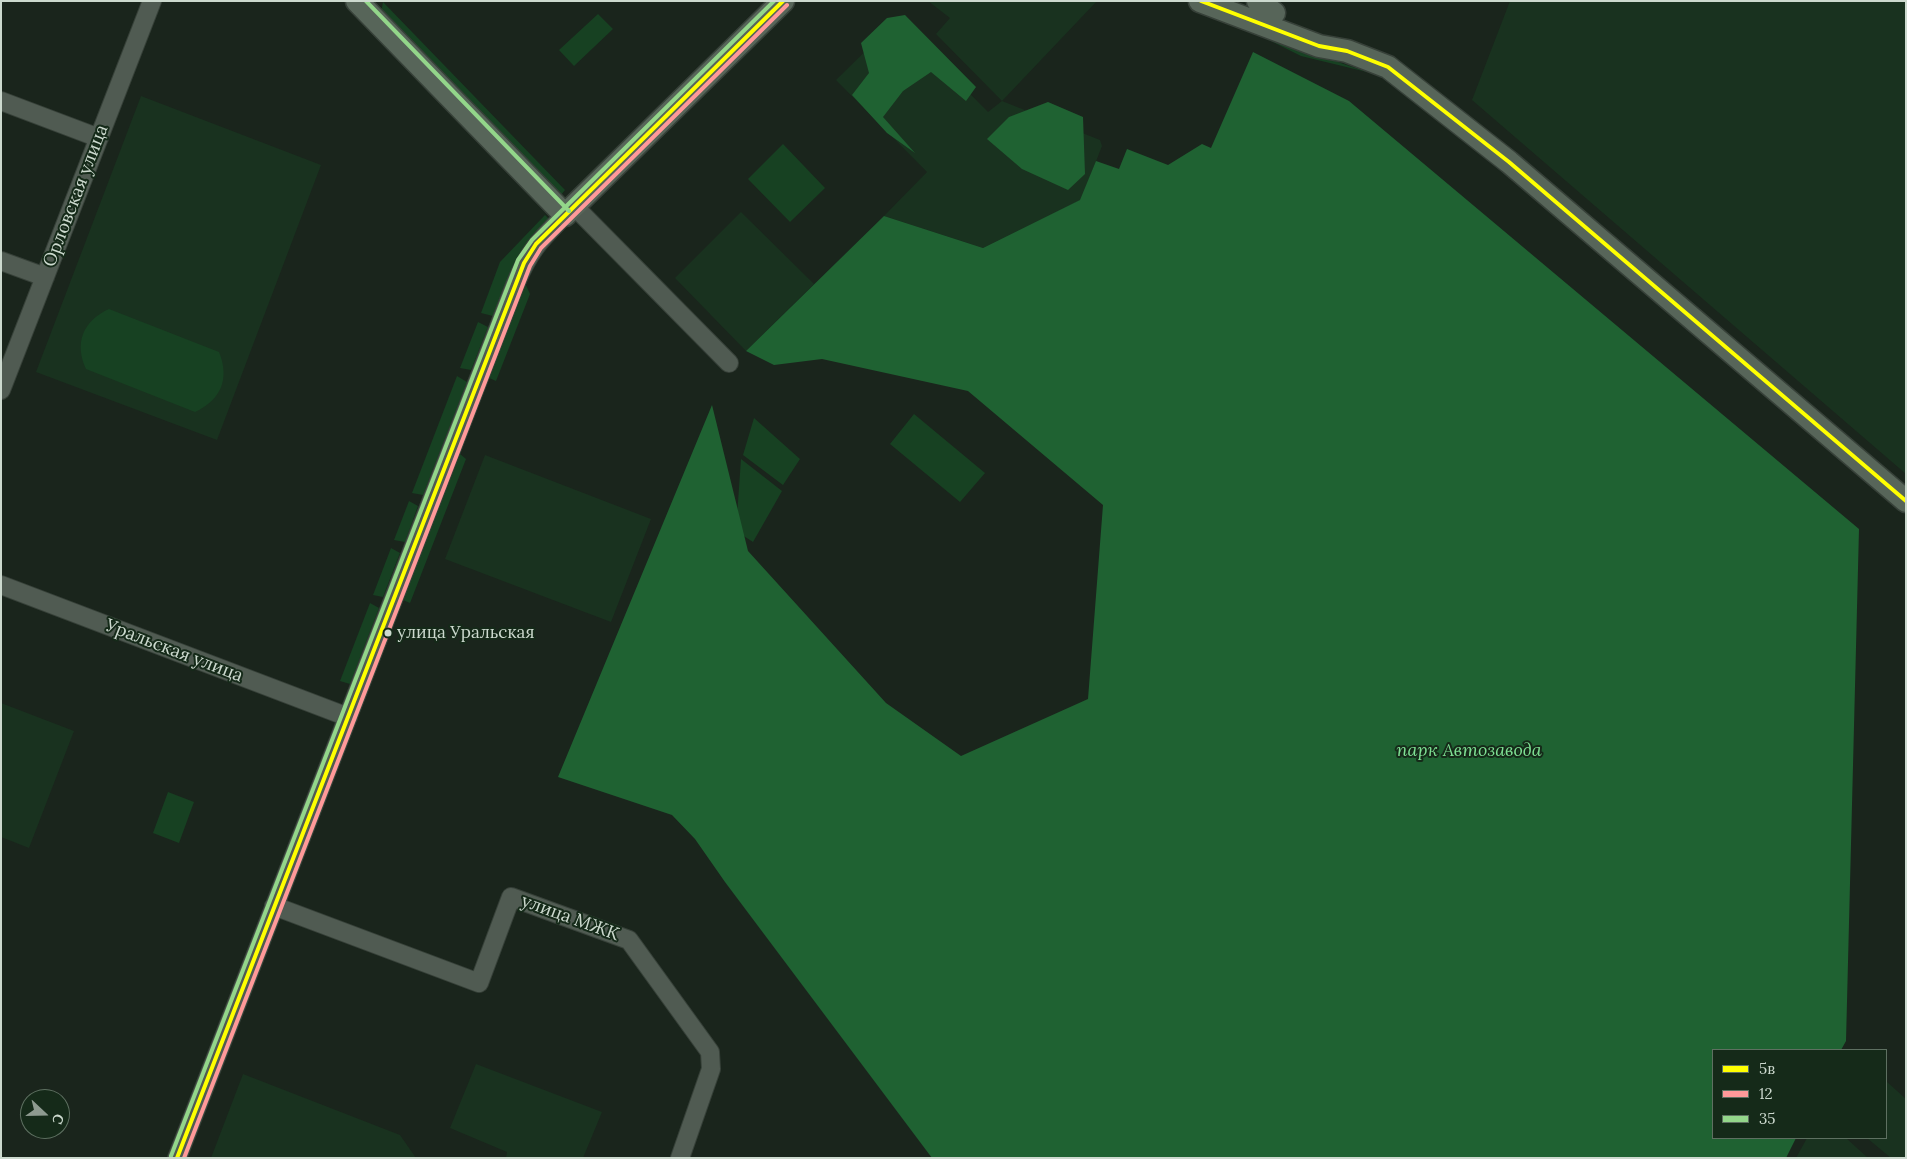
<!DOCTYPE html>
<meta charset="utf-8">
<style>
body{margin:0}
#map{position:relative;width:1907px;height:1159px;overflow:hidden;background:#1a251c;font-family:Lora,serif}
canvas{display:block}
.frame{position:absolute;inset:0;border:2px solid #ccd9ce;pointer-events:none}
.legend{position:absolute;left:1712px;top:1049px;width:175px;height:90px;box-sizing:border-box;background:#152a19;border:1px solid #5e7061;margin:0;padding:6px 9px;list-style:none;font-size:15px;color:#ccd9ce}
.legend li{display:flex;align-items:center;gap:10px;height:25px}
.legend b{width:25px;border:1px solid #5e7061}
.north{position:absolute;left:20px;top:1089px;width:50px;height:50px;box-sizing:border-box;background:#152a19;border:1px solid #5e7061;border-radius:50%;rotate:111deg;font-size:14px;font-weight:700;line-height:20px;text-align:center;color:#ccd9ce}
.north::after{content:'';display:block;margin:auto;width:18px;height:22px;background:#8e9a90;clip-path:polygon(50% 0,100% 100%,50% 72%,0 100%)}
</style>
<div id="map">
<canvas width="1907" height="1159"></canvas>
<div class="frame"></div>
<ul class="legend">
<li><b style="height:6px;background:#ff0"></b>5в</li>
<li><b style="height:6px;background:#f99"></b>12</li>
<li><b style="height:6px;background:#93d68a"></b>35</li>
</ul>
<div class="north">С</div>
</div>
<script>
const c = document.querySelector('canvas').getContext('2d');
c.lineJoin = 'round';
function fillPath(path, color) { c.fillStyle = color; c.fill(path, 'evenodd'); }
function stroke(path, color, width, dash) { c.strokeStyle = color; c.lineWidth = width; c.lineCap = dash ? 'butt' : 'round'; c.setLineDash(dash || []); c.stroke(path); }
function write(font, color, halo, rows, align = 'center') {
  c.font = font + ' Lora,serif'; c.lineWidth = 4; c.setLineDash([]); c.textBaseline = 'middle'; c.strokeStyle = halo; c.fillStyle = color; for (const [text, x, y, turn = 0] of rows) {
    c.save(); c.translate(x, y); c.rotate((+turn || 0) * Math.PI / 180); c.textAlign = isNaN(turn) ? turn : align; if (halo) c.strokeText(text, 0, 0); c.fillText(text, 0, 0); c.restore();
  }
}
const built = new Path2D(`
 M 928,1 L 1097,1 L 1002,101 L 1100,140 L 1102,146 L 1081,200 L 983,248 L 884,216 L 927,172 L 836,80 L 897,20 L 988,112 L 1002,101 L 936,34 L 950,18 Z
 M 1510,1 L 1906,1 L 1906,474 L 1472,100 Z
 M 141,96 L 321,165 L 217,440 L 36,372 Z
 M 741,212 L 814,284 L 746,351 L 675,278 Z
 M 485,455 L 651,519 L 611,622 L 445,559 Z
 M 1,703 L 74,731 L 29,848 L 1,837 Z
 M 476,1064 L 602,1112 L 583,1158 L 506,1158 L 507,1152 L 450,1128 Z
 M 243,1074 L 400,1135 L 416,1158 L 211,1158 Z
 M 1886,1081 L 1906,1099 L 1906,1158 L 1891,1158 L 1867,1138 L 1886,1138 Z
 M 1807,1138 L 1846,1138 L 1868,1158 L 1796,1158 Z`);
const green = new Path2D(`
 M 383,2 L 565,190 L 561,195 L 381,13 Z
 M 598,14 L 613,29 L 574,66 L 559,50 Z
 M 1257,34 L 1367,72 L 1301,56 Z
 M 783,144 L 825,188 L 790,222 L 748,179 Z
 M 545,215 L 549,219 C 520,249 508,277 493,316 L 481,313 L 500,262 Z
 M 525,283 L 530,294 L 496,381 L 487,377 L 522,287 Z
 M 109,309 L 219,352 C 230,379 221,400 195,412 L 86,369 C 74,343 83,321 109,309 Z
 M 478,322 L 488,327 L 471,370 L 460,368 Z
 M 457,376 L 467,382 L 423,495 L 412,493 Z
 M 914,414 L 985,473 L 960,502 L 890,444 Z
 M 754,418 L 800,459 L 783,485 L 743,455 Z
 M 460,454 L 466,459 L 410,603 L 403,600 Z
 M 741,459 L 782,491 L 753,542 L 736,531 Z
 M 409,501 L 418,506 L 405,542 L 394,540 Z
 M 391,548 L 400,553 L 383,597 L 373,595 Z
 M 370,603 L 379,608 L 350,684 L 340,681 Z
 M 168,792 L 194,802 L 179,843 L 153,833 Z`);
const forest = new Path2D(`
 M 905,15 L 976,87 L 966,101 L 931,72 L 903,91 L 883,117 L 915,153 L 887,133 L 852,95 L 869,73 L 861,43 L 887,18 Z
 M 1253,52 L 1349,101 L 1859,529 L 1846,1041 L 1841,1050 L 1713,1050 L 1713,1138 L 1796,1138 L 1786,1158 L 932,1158 L 725,882 L 695,839 L 672,815 L 558,777 L 712,405 L 748,551 L 886,703 L 961,756 L 1088,699 L 1103,505 L 968,391 L 822,359 L 774,365 L 746,351 L 884,216 L 983,248 L 1080,200 L 1096,161 L 1119,169 L 1127,149 L 1168,165 L 1202,144 L 1211,148 Z
 M 1048,102 L 1083,117 L 1085,174 L 1068,190 L 1022,169 L 987,139 L 1009,117 Z`);
const minor = new Path2D(`
 M 1,101 L 99,138
 M 574,206 L 729,363
 M 1,261 L 45,277
 M 1,390 L 152,1
 M 1,585 L 348,717
 M 274,906 L 479,983 L 511,897 L 629,940 L 710,1052 L 711,1069 L 680,1158
 M 177,1158 L 515,285 C 529,251 539,241 565,215`);
const major = new Path2D(`
 M 357,1 L 565,215 L 783,1
 M 1200,1 L 1319,46 L 1347,51 L 1388,67 L 1509,162 L 1906,501
 M 1258,1 L 1274,13`);
const bus1 = new Path2D(`
 M 1201,1 L 1319,46 L 1347,51 L 1388,67 L 1509,162 L 1906,501
 M 177,1158 L 524,263 L 536,244 L 783,1`);
const bus2 = new Path2D(`
 M 184,1158 L 530,266 L 541,248 L 787,5`);
const bus3 = new Path2D(`
 M 366,1 L 569,211
 M 171,1156 L 518,260 L 532,240 L 774,1`);
const markers = [
 [388,633,4.5,"#ccd9ce"]
];
const busNames = [
 ["улица Уральская",397,633]
];
const streetNames = [
 ["Орловская улица",76,196,-69],
 ["Уральская улица",174,651,21],
 ["улица МЖК",570,918,20]
];
const parkNames = [
 ["парк Автозавода",1469,751]
];
fillPath(built, '#19321f');
fillPath(green, '#174122');
fillPath(forest, '#1f6232');
stroke(minor, '#374139', 20);
stroke(major, '#374139', 25);
stroke(minor, '#505b52', 18);
stroke(major, '#576559', 22);
stroke(bus1, '#ff0', 4);
stroke(bus2, '#f99', 4);
stroke(bus3, '#93d68a', 4);
for (const [x, y, r, color] of markers) { const dot = new Path2D(); dot.arc(x, y, r, 0, 2 * Math.PI); c.fillStyle = color; c.fill(dot); stroke(dot, '#152a19', 2); }
write('17px', '#ccd9ce', '#152a19', busNames, 'left');
write('18px', '#ccd9ce', '#152a19', streetNames);
write('italic 18px', '#7ee093', '#152a19', parkNames);
</script>
